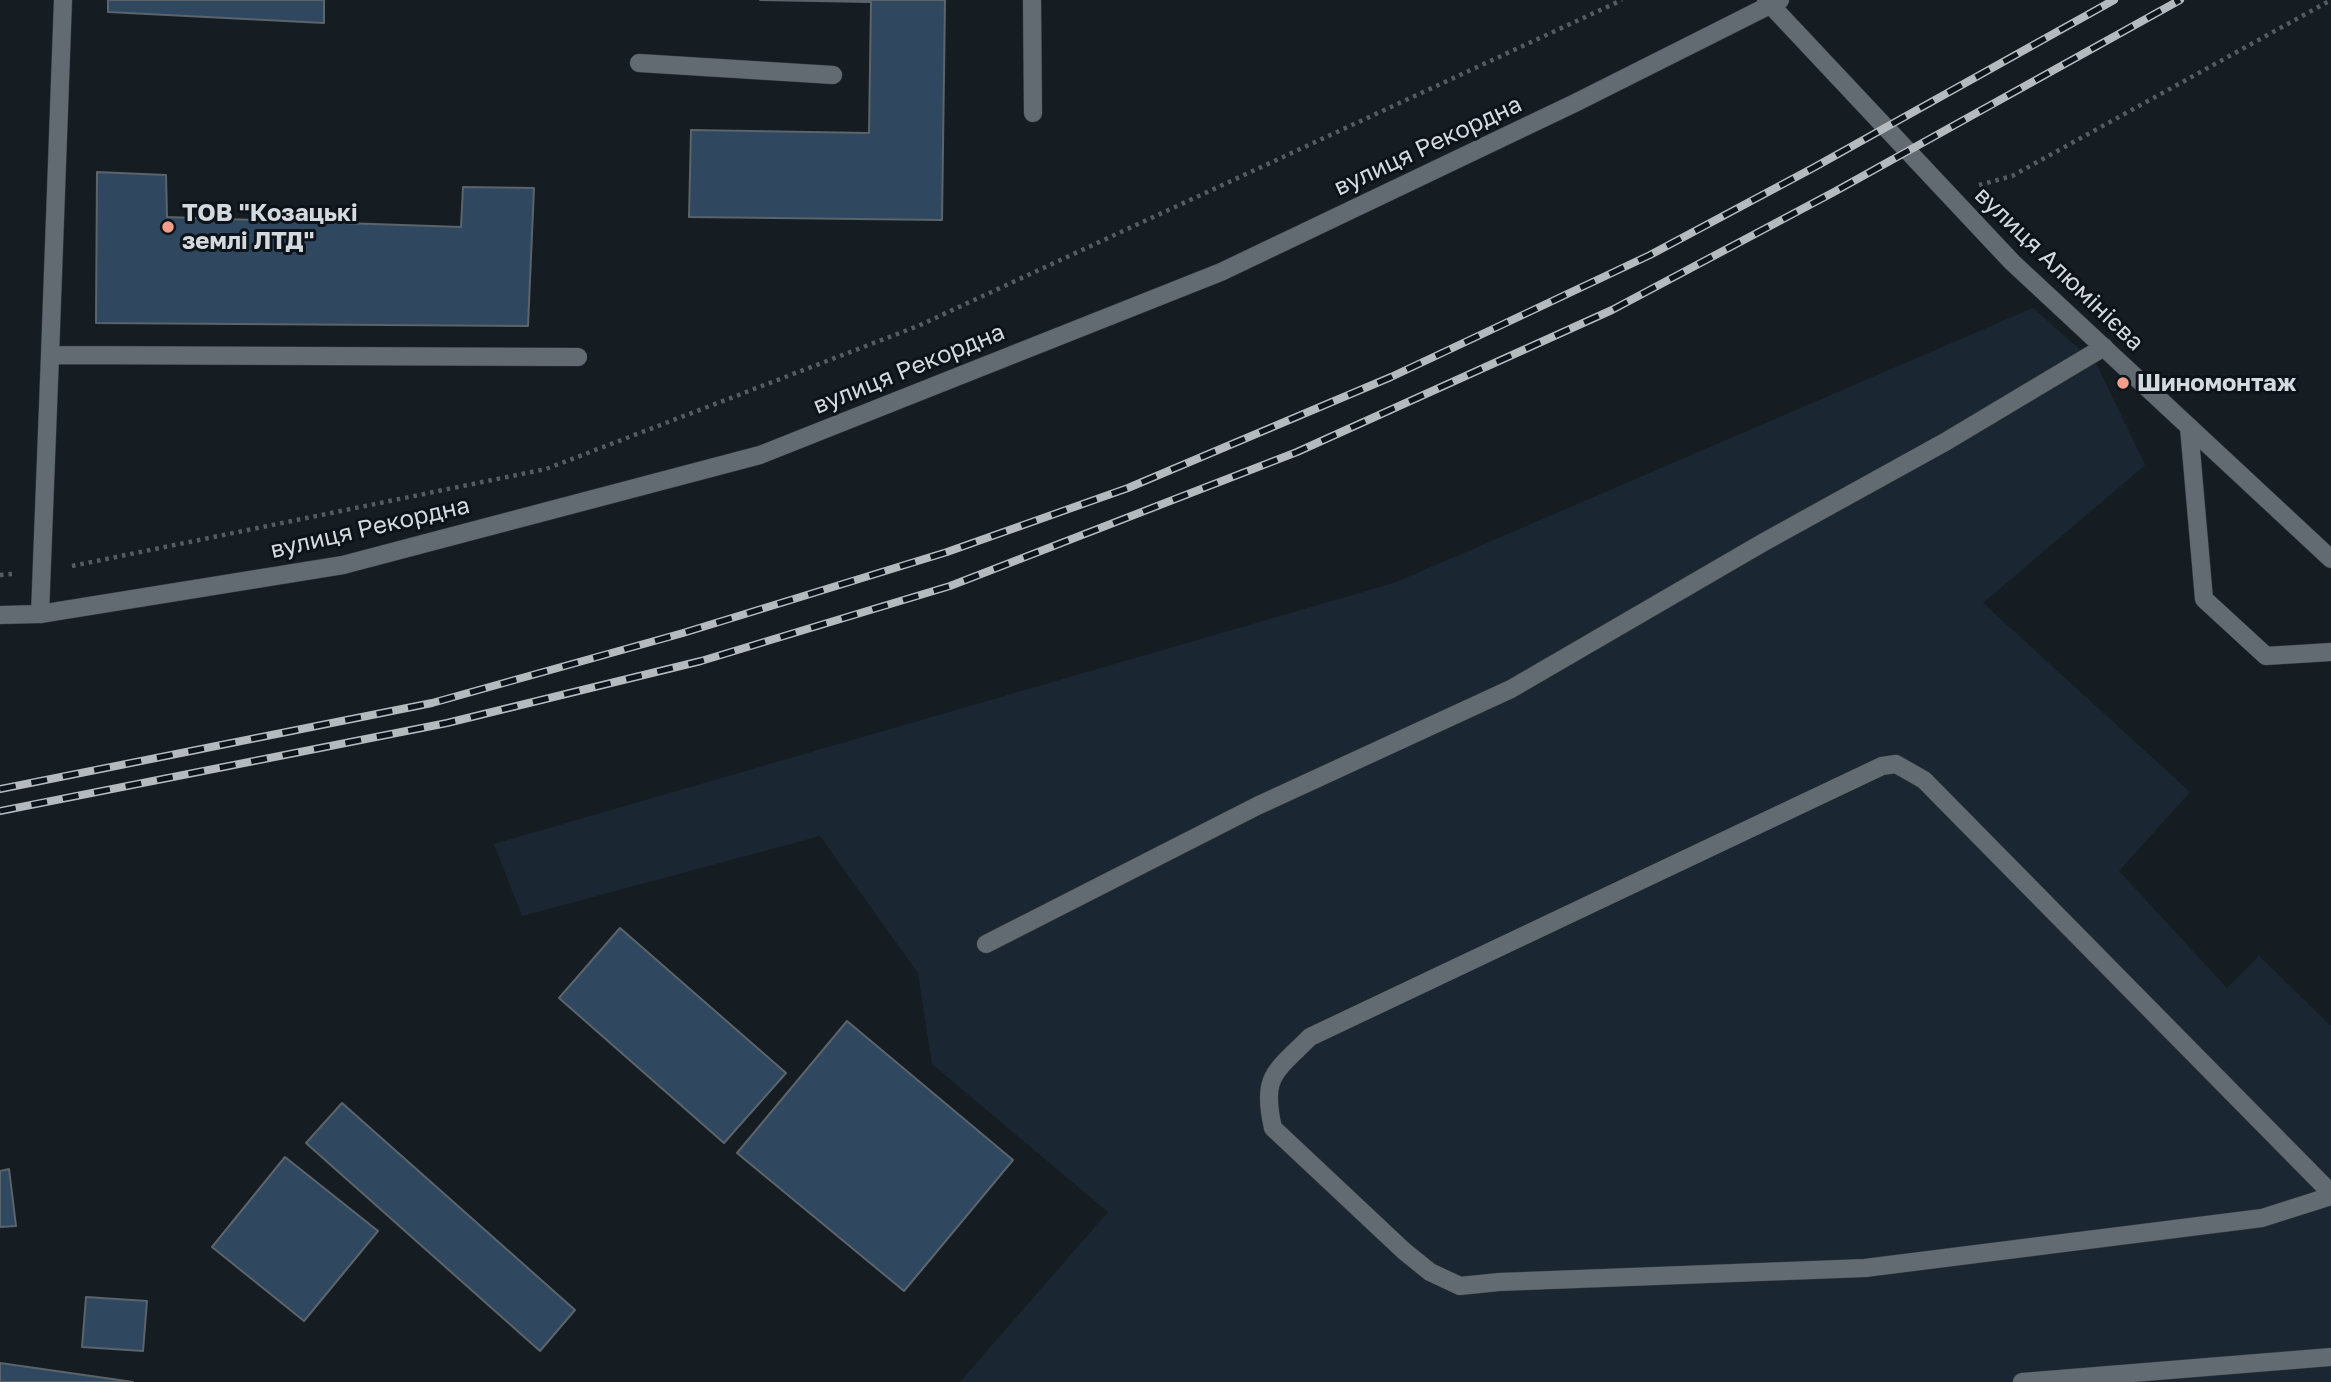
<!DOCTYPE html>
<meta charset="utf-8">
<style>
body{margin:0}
canvas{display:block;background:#151d23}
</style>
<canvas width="2331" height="1382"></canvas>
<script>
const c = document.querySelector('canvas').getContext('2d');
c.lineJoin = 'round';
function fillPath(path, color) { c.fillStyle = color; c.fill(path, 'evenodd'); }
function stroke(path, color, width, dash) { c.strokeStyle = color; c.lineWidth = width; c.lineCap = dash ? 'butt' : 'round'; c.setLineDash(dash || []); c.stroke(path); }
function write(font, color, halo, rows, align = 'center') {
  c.font = font + ' "Golos Text",sans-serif'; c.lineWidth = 6; c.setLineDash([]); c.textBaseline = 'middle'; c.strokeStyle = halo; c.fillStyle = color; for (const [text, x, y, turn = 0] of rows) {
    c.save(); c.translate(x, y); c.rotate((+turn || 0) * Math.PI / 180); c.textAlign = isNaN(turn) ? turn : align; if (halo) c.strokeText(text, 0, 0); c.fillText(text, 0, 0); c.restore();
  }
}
const built = new Path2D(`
 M 2033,308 L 2097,365 L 2145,465 L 1983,603 L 2190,792 L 2119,871 L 2227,988 L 2259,956 L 2331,1026 L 2331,1382 L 960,1382 L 1108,1212 L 932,1064 L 918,973 L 820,836 L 522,916 L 494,844 L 1394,583 Z`);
const building = new Path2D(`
 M 108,0 L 324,0 L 324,23 L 108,12 Z
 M 760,0 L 945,0 L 942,220 L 689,217 L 691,130 L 869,133 L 871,2 Z
 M 97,172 L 166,175 L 167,217 L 461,227 L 463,187 L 534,188 L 528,326 L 96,323 Z
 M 620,928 L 786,1073 L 724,1143 L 559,998 Z
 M 847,1021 L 1013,1160 L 904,1291 L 737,1153 Z
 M 342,1103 L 575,1310 L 540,1351 L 306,1143 Z
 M 285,1157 L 378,1231 L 304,1321 L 212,1247 Z
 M 9,1169 L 16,1226 L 0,1227 L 0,1171 Z
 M 86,1297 L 147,1301 L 143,1351 L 82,1347 Z
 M 0,1363 L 133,1382 L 0,1382 Z`);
const path = new Path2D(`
 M 1979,185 L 2012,176 L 2331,0
 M 72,566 L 546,469 L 918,326 L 1622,0
 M 0,575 L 12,574`);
const lane = new Path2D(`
 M 63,0 L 50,355 L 578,357
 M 1032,0 L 1033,113
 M 639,63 L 833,75
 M 2189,427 L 2204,599 L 2266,656 L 2331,652
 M 40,614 L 50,355
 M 986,944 L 1257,806 L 1511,689 L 1764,542 L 1945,442 L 2104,347
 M 2331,1193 L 1924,780 L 1896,764 L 1882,766 L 1310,1037 C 1275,1072 1261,1076 1273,1128 L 1404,1251 L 1430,1272 L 1460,1286 L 1499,1282 L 1865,1268 L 2262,1218 L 2331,1196
 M 2022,1382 L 2331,1357`);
const secondary = new Path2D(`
 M 1766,0 L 2012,262 L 2331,559
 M 0,615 L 40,614 L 343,565 L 760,455 L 1221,272 L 1575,103 L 1780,0`);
const rail = new Path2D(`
 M 0,789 L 432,703 L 683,633 L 947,552 L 1128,488 L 1391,377 L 1650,255 L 1813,168 L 2114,0
 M 0,811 L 447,723 L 701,661 L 950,586 L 1297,452 L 1612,310 L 1834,192 L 2180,0`);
const markers = [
 [168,227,7,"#f49d8b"],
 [2123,383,7,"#f49d8b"]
];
const streetNames = [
 ["вулиця Рекордна",1428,146,-25],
 ["вулиця Алюмінієва",2059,269,44],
 ["вулиця Рекордна",909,369,-22],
 ["вулиця Рекордна",370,528,-13]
];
const poiNames = [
 ["ТОВ \"Козацькі",182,213],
 ["землі ЛТД\"",182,241],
 ["Шиномонтаж",2137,383]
];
fillPath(built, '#1a2631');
fillPath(building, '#2f485f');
stroke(building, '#5b636b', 2);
stroke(lane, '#35393e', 19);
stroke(secondary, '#35393e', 19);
stroke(path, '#565d62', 4.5, [3.5, 5]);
stroke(lane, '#626a72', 18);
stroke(secondary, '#626a72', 18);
stroke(rail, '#b4babe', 8);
stroke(rail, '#0d131a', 5, [16]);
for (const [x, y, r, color] of markers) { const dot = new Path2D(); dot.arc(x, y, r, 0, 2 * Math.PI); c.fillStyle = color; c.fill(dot); stroke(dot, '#0d131a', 2.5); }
write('24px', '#d4d9dd', '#0d131a', streetNames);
write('bold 24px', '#d4d9dd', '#0d131a', poiNames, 'left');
</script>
